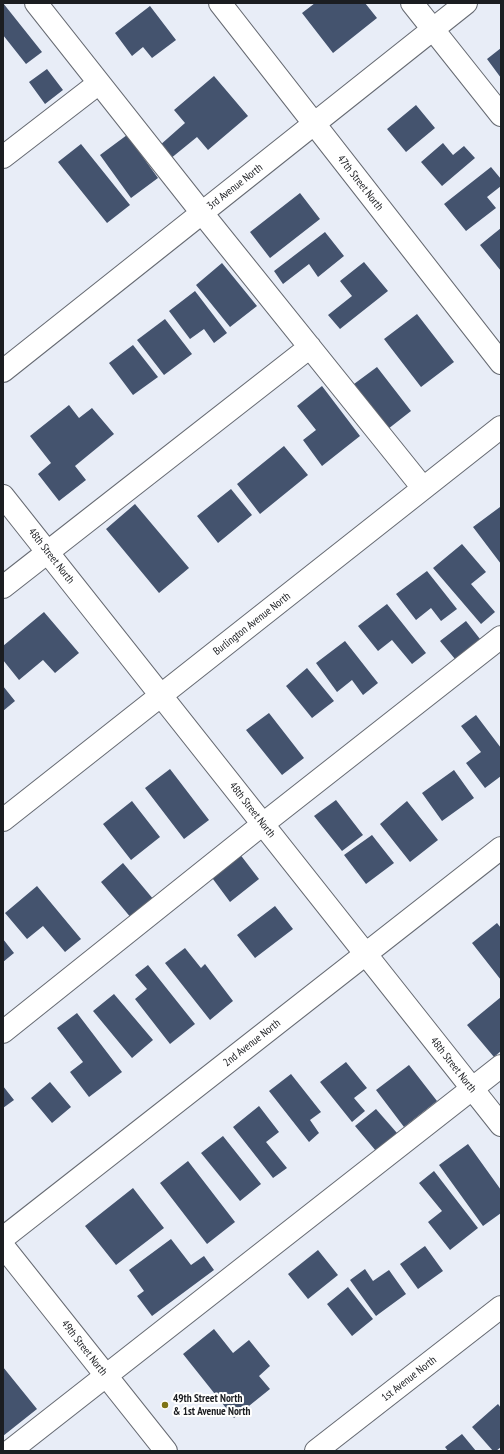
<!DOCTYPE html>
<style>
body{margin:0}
#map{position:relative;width:504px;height:1454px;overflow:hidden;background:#e8edf7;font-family:"PT Sans Narrow",sans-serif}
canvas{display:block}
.frame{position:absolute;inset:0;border:4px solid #1b1d21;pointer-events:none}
</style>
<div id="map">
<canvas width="504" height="1454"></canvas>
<div class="frame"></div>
</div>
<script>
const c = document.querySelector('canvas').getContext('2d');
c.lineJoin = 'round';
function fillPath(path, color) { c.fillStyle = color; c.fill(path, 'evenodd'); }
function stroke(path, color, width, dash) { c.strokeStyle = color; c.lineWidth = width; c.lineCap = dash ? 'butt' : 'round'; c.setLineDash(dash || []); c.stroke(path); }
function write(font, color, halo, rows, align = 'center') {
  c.font = font + ' "PT Sans Narrow",sans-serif'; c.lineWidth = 4; c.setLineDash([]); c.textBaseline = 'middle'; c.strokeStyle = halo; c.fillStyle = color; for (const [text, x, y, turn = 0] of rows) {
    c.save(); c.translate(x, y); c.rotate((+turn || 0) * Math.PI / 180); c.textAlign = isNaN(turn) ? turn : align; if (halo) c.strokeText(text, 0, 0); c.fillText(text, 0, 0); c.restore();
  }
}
const building = new Path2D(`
 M 3,3 L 42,52 L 26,64 L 3,35 Z
 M 315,3 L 365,3 L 377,18 L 333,53 L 302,13 Z
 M 150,6 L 176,40 L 152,58 L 143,47 L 132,56 L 115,33 Z
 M 501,48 L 501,78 L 487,59 Z
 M 47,69 L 63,90 L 45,104 L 29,82 Z
 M 214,76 L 248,116 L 208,150 L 197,137 L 170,159 L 159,146 L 185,123 L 174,110 Z
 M 416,105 L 435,128 L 406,152 L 387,129 Z
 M 127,135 L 158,178 L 131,198 L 100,155 Z
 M 443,143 L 453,155 L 464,146 L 475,158 L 442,186 L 421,162 Z
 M 81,144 L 130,205 L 107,223 L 58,162 Z
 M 491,167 L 501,179 L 501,186 L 487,197 L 496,208 L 466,231 L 444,204 Z
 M 300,193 L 320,219 L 270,258 L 250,232 Z
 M 501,228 L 501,271 L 480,245 Z
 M 325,232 L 344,256 L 318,277 L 309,264 L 283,284 L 274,271 Z
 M 364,262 L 388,291 L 340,329 L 328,315 L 352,296 L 340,281 Z
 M 222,263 L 257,306 L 230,327 L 196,285 Z
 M 195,291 L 227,333 L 214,343 L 204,329 L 190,339 L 169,311 Z
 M 417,314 L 454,362 L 421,387 L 384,339 Z
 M 165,319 L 192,354 L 164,375 L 137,340 Z
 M 133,345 L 158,377 L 133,395 L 109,363 Z
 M 377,367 L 411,411 L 388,429 L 354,384 Z
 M 322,386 L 360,436 L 322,466 L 303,440 L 316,430 L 297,406 Z
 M 69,405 L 79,418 L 92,408 L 114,434 L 75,466 L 86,480 L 59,501 L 38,474 L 51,463 L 30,436 Z
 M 284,446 L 308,475 L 260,514 L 237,484 Z
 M 231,489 L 252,515 L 218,543 L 197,516 Z
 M 135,504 L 189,568 L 159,593 L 106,529 Z
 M 500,507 L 501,508 L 501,564 L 473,527 Z
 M 462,544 L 486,572 L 471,584 L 495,612 L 481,624 L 433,568 Z
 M 427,571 L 457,609 L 441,621 L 431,608 L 416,620 L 396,594 Z
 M 387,604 L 426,653 L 412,664 L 392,640 L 378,651 L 358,626 Z
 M 44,612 L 79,653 L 55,673 L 43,660 L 19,680 L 3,660 L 3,646 Z
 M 466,621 L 480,639 L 455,659 L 440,641 Z
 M 345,641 L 378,683 L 363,695 L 352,680 L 337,692 L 316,663 Z
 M 307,668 L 334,701 L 312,718 L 286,686 Z
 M 3,686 L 15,701 L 3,711 Z
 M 269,713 L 304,758 L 282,775 L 246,730 Z
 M 476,715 L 501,748 L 501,776 L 485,788 L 466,763 L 481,752 L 461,726 Z
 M 170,769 L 209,820 L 184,839 L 145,788 Z
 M 454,770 L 474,798 L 442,821 L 422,793 Z
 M 336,800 L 363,835 L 342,851 L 314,816 Z
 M 132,801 L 160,837 L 131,860 L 103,824 Z
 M 407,801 L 438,840 L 410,862 L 380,824 Z
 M 372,835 L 394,863 L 366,884 L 344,855 Z
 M 239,853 L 259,879 L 230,902 L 210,875 Z
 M 123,863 L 154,900 L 132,919 L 101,882 Z
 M 37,886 L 81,939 L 65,952 L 43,926 L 27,939 L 5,913 Z
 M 275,906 L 293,929 L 255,958 L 237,935 Z
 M 497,923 L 501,928 L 501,980 L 472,943 Z
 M 3,939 L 14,953 L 3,962 Z
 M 185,948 L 201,968 L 205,964 L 233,1001 L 210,1020 L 165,963 Z
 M 148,965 L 195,1024 L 170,1044 L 135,999 L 147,989 L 135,975 Z
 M 114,994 L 153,1040 L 132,1058 L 93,1011 Z
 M 501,997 L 501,1051 L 494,1057 L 467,1025 Z
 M 77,1013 L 122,1072 L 89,1097 L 70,1072 L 83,1062 L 57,1028 Z
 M 346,1062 L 367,1088 L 354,1098 L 365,1111 L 352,1122 L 320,1082 Z
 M 409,1065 L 437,1101 L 404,1127 L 376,1090 Z
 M 291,1074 L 321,1112 L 310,1120 L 319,1133 L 309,1142 L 269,1091 Z
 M 50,1082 L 71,1107 L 52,1123 L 31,1098 Z
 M 3,1086 L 14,1100 L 3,1108 Z
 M 259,1106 L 279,1132 L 266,1142 L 287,1168 L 273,1178 L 233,1127 Z
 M 376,1109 L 397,1133 L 376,1151 L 355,1126 Z
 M 223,1136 L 261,1184 L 240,1201 L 201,1153 Z
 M 468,1144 L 501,1190 L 501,1213 L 483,1226 L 439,1165 Z
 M 188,1161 L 235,1222 L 207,1244 L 160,1183 Z
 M 434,1171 L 478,1228 L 450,1250 L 428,1222 L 442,1211 L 419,1183 Z
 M 133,1188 L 164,1228 L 116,1265 L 85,1226 Z
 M 171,1239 L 191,1265 L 204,1256 L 214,1270 L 152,1316 L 137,1296 L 144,1291 L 129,1270 Z
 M 425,1246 L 443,1271 L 418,1289 L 400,1264 Z
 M 318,1250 L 338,1275 L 308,1299 L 288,1274 Z
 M 365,1269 L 373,1281 L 389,1270 L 406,1294 L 376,1316 L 350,1280 Z
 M 348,1287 L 373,1319 L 352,1336 L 327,1304 Z
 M 214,1329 L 233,1353 L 249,1340 L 270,1366 L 259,1376 L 270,1389 L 234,1418 L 183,1354 Z
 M 3,1367 L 37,1409 L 3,1436 Z
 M 498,1404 L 501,1408 L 501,1447 L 496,1451 L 493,1451 L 472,1427 Z
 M 462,1434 L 476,1451 L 448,1451 L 445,1447 Z`);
const minor = new Path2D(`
 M 36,3 L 202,213 L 423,488
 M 220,3 L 501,363
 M 412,3 L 501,115
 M 3,157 L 99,83
 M 3,371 L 466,3
 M 3,496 L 501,1125
 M 3,587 L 310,347
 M 3,820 L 501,427
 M 3,1032 L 263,824 L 501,637
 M 3,1238 L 501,848
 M 10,1451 L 501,1066`);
const major = new Path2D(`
 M 3,1246 L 166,1451
 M 316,1451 L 501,1307`);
const markers = [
 [165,1405,4,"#7e7416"]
];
const streetNames = [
 ["47th Street North",360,183,52],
 ["3rd Avenue North",235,187,-38],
 ["48th Street North",51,556,52],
 ["Burlington Avenue North",252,624,-38],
 ["48th Street North",252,810,52],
 ["2nd Avenue North",252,1043,-38],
 ["48th Street North",453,1065,52],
 ["49th Street North",84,1348,52],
 ["1st Avenue North",409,1379,-38]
];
const poiNames = [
 ["49th Street North",173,1399],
 ["& 1st Avenue North",173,1412]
];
fillPath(building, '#44536e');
stroke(minor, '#666a72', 24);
stroke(major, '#666a72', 24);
stroke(minor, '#fff', 22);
stroke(major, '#fff', 22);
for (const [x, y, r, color] of markers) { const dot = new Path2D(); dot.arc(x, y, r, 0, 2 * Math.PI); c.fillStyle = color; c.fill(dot); stroke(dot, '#fff', 1.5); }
write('11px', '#1b1d21', '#fff', streetNames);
write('bold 11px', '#1b1d21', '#fff', poiNames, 'left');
</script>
